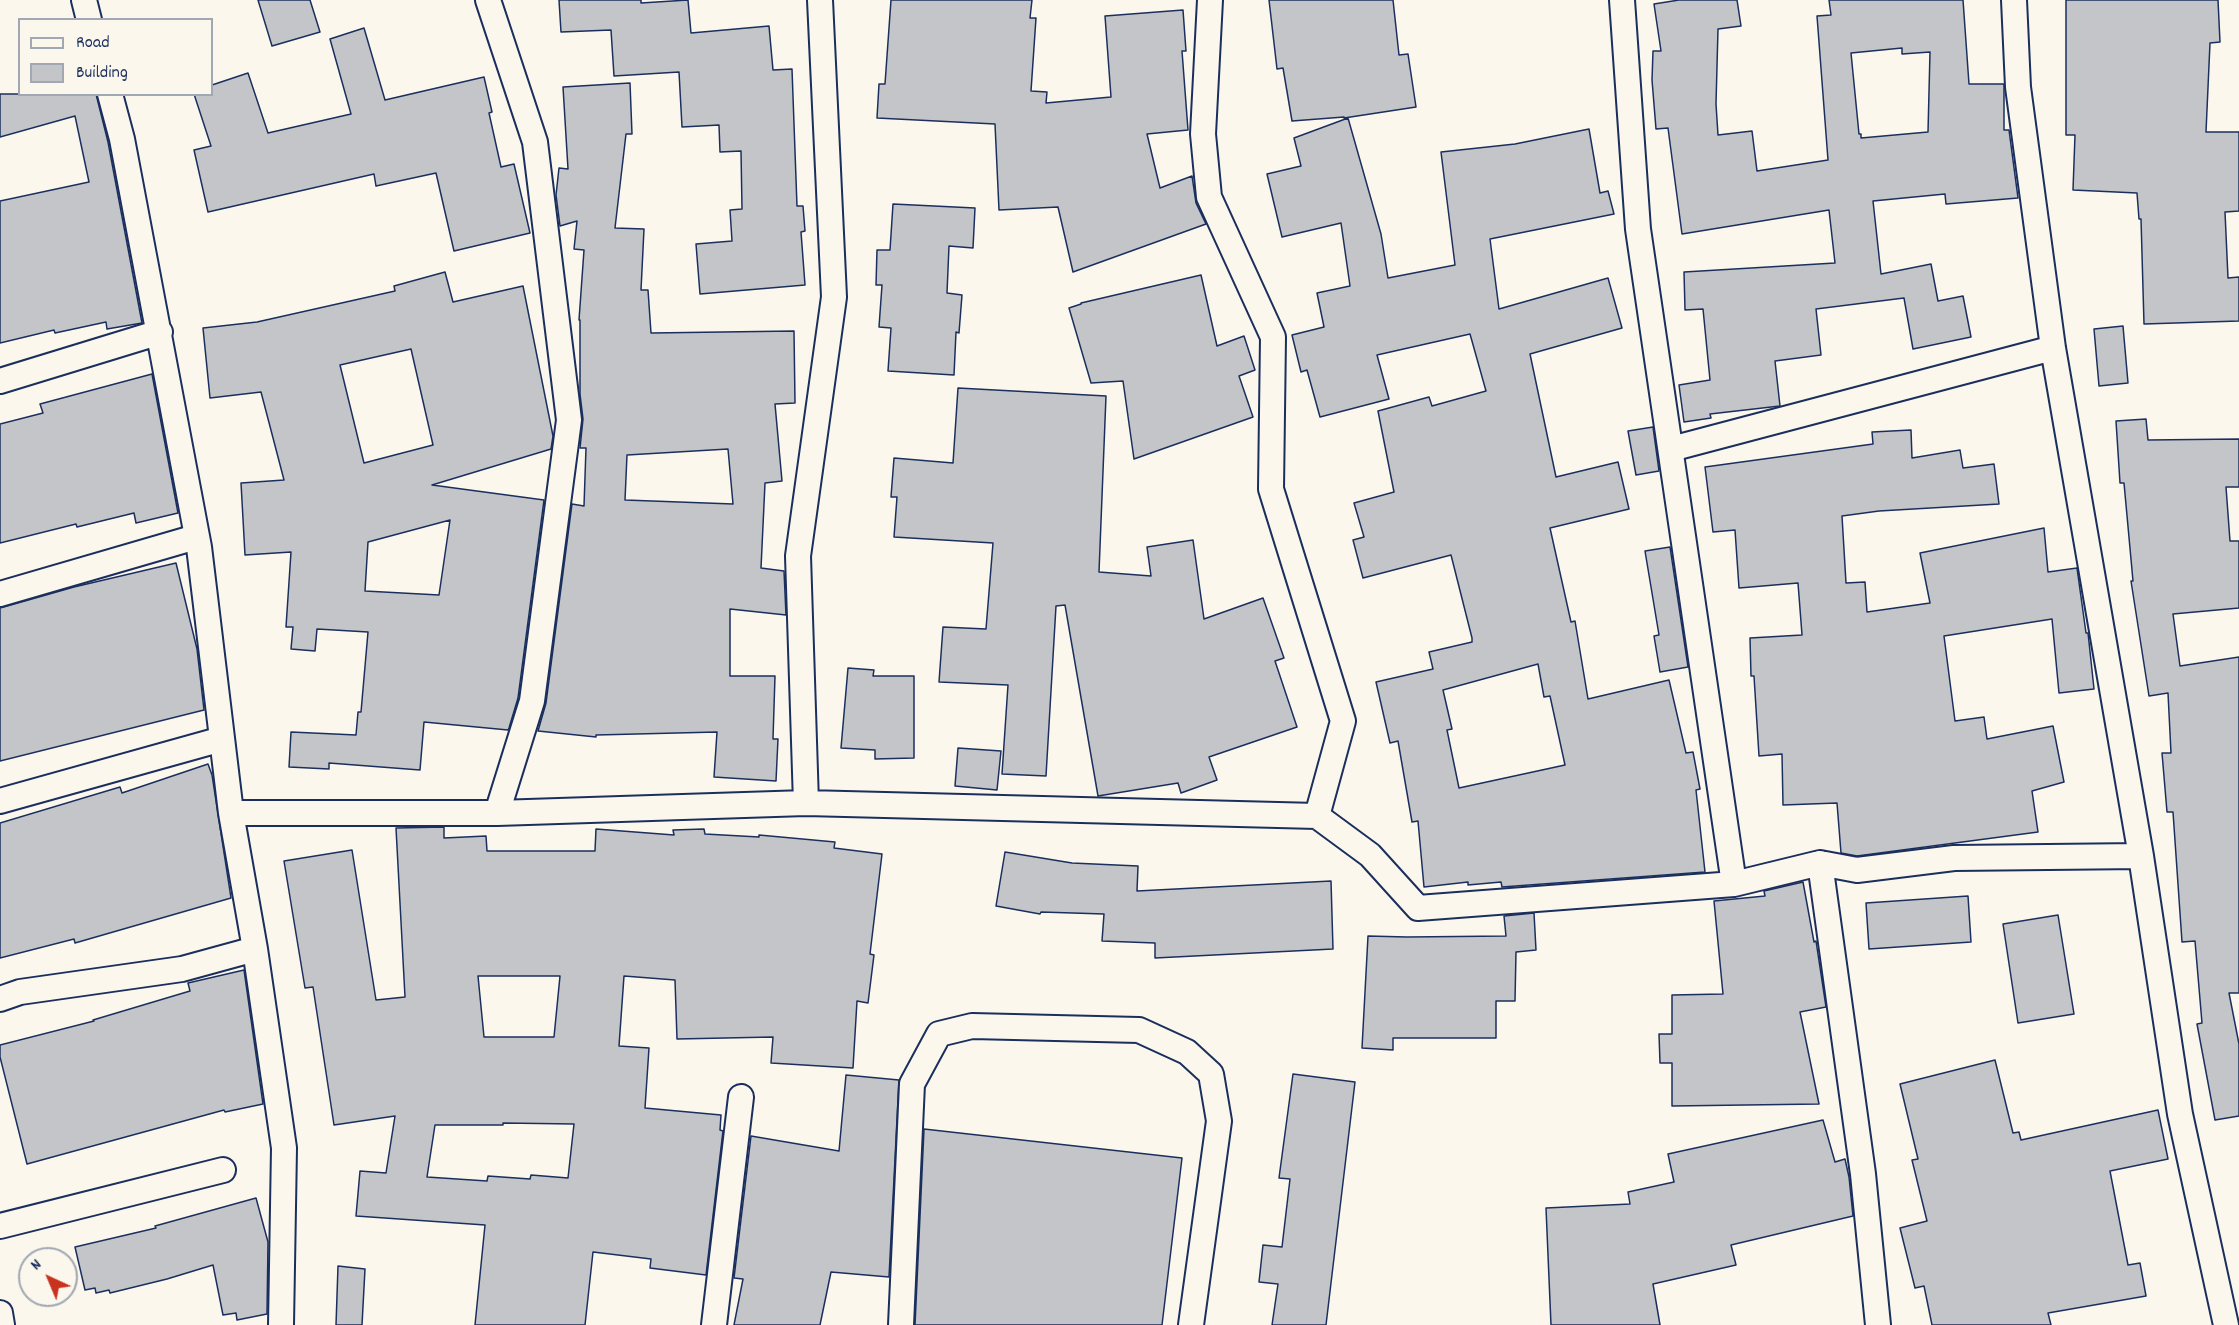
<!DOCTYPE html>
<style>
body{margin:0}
#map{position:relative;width:2239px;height:1325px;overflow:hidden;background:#fbf7ec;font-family:Dekko,sans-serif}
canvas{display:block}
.legend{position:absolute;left:18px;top:18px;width:195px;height:78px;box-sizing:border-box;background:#fbf7ec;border:2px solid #a1a7b3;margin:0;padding:8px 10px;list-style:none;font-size:18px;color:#1b2f5e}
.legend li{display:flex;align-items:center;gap:12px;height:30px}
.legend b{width:30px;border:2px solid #a1a7b3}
.north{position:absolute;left:18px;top:1247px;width:60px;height:60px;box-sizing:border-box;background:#fbf7ec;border:2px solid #a1a7b3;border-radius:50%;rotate:316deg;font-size:16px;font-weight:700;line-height:24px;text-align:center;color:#1b2f5e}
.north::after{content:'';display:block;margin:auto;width:21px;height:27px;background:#c8321e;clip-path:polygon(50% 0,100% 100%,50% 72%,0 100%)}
</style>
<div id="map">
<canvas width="2239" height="1325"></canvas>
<ul class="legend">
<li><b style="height:8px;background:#fbf7ec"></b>Road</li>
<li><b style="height:16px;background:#c3c5c9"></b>Building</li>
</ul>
<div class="north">N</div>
</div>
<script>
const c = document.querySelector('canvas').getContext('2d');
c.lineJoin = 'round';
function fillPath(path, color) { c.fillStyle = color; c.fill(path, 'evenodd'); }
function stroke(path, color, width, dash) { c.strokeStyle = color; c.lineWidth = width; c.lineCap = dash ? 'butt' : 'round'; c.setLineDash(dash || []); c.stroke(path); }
const building = new Path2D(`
 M 258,0 L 310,0 L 320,32 L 272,46 Z
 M 559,0 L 641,0 L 641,3 L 688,0 L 691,33 L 769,26 L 773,70 L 792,69 L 797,206 L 803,206 L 805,231 L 801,232 L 805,285 L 700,294 L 696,244 L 732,241 L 730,210 L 742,209 L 741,151 L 720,152 L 719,125 L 682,127 L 679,72 L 614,76 L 611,30 L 561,32 Z
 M 891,0 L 1032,0 L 1030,18 L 1036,18 L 1031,91 L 1047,92 L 1046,103 L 1111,97 L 1105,16 L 1183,10 L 1186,51 L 1182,51 L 1188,130 L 1147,134 L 1160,188 L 1192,176 L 1196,203 L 1206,224 L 1073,272 L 1058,207 L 999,210 L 995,124 L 877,118 L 879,84 L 885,84 Z
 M 1269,0 L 1393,0 L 1399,55 L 1408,54 L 1416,107 L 1344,118 L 1344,117 L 1292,121 L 1283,68 L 1277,69 Z
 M 1679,0 L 1737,0 L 1741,26 L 1718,29 L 1716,104 L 1718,135 L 1752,131 L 1757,171 L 1828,160 L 1817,16 L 1831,15 L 1829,0 L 1963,0 L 1969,84 L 2004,84 L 2004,130 L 2009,130 L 2018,198 L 1946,204 L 1945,194 L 1873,201 L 1881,274 L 1931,264 L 1938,301 L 1963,296 L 1971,337 L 1913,349 L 1904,298 L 1816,309 L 1821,355 L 1775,361 L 1780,406 L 1710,414 L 1711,418 L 1684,422 L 1679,385 L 1710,380 L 1703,309 L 1685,310 L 1684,272 L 1835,263 L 1829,210 L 1682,234 L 1668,128 L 1656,129 L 1652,80 L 1653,51 L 1661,51 L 1654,4 ZM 1902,48 L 1902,54 L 1930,52 L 1928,132 L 1861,138 L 1861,134 L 1859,134 L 1851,53 Z
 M 2066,0 L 2218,0 L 2220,42 L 2210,43 L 2206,132 L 2239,132 L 2239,211 L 2225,212 L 2228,278 L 2239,277 L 2239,321 L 2144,324 L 2141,219 L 2139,219 L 2137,193 L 2073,190 L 2075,135 L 2066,135 Z
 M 364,28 L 385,100 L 484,77 L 492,112 L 489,113 L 501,167 L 514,164 L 530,233 L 454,251 L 436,173 L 376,186 L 374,174 L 208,212 L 194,150 L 211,146 L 194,94 L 212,94 L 212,85 L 248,73 L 268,133 L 351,114 L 330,39 Z
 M 630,83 L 632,134 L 626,134 L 615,228 L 644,229 L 641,290 L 648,290 L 651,333 L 794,331 L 795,403 L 775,404 L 782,481 L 765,483 L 761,568 L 784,571 L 786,615 L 730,609 L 730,676 L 775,676 L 773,739 L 778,739 L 776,781 L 714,777 L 717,732 L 596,735 L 596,737 L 538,731 L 546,703 L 572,504 L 584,506 L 586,448 L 580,448 L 583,419 L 580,394 L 580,320 L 579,320 L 584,250 L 574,249 L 577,221 L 560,226 L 556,195 L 559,168 L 568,169 L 563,87 ZM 728,449 L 733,504 L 625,500 L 627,455 Z
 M 0,94 L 96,94 L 108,142 L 142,323 L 107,329 L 106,322 L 55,333 L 54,330 L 0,343 L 0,201 L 89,182 L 75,116 L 0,137 Z
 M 1348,118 L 1381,234 L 1388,278 L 1455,265 L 1441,152 L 1515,144 L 1589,129 L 1600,193 L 1608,191 L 1614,214 L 1490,239 L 1499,309 L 1608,278 L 1622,328 L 1530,354 L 1556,477 L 1618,462 L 1629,509 L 1550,528 L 1571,622 L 1575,621 L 1588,699 L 1669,680 L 1686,753 L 1693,752 L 1700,789 L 1696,790 L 1705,872 L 1502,887 L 1501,882 L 1468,885 L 1468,882 L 1424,887 L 1418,821 L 1412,822 L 1398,741 L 1390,743 L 1376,682 L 1433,669 L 1429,652 L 1472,642 L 1472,638 L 1451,555 L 1363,578 L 1353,540 L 1364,537 L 1354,503 L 1394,492 L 1378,411 L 1429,397 L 1432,406 L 1486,391 L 1470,334 L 1377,355 L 1389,399 L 1320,417 L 1307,370 L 1301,372 L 1292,335 L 1324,327 L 1317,293 L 1350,286 L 1341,223 L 1282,237 L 1267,174 L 1301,166 L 1294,138 ZM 1538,664 L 1544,697 L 1550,696 L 1565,765 L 1459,788 L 1447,730 L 1452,729 L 1443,690 Z
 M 893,204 L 975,208 L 973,248 L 949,246 L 947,293 L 962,295 L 959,333 L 956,332 L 954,375 L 888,371 L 891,328 L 879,327 L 882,285 L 876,285 L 877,250 L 890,250 Z
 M 445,272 L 453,302 L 523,286 L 553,436 L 551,449 L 432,485 L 544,500 L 518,698 L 509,728 L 508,730 L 424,722 L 420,770 L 329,763 L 329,769 L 289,767 L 291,732 L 356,735 L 358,712 L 361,712 L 368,632 L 317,629 L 315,651 L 291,649 L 293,627 L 286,627 L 291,552 L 245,555 L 241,483 L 284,480 L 261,392 L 210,398 L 203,328 L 257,322 L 395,291 L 394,286 ZM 411,349 L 433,445 L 364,463 L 340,365 ZM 450,520 L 439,595 L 365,591 L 368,542 Z
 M 1201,275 L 1217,346 L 1244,336 L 1255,370 L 1239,376 L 1253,417 L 1134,459 L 1123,381 L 1091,383 L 1069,308 L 1081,304 L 1081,303 Z
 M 2123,326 L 2128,383 L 2099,386 L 2094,329 Z
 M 152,374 L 178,513 L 136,523 L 134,513 L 77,527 L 76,524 L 0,543 L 0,424 L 43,413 L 40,404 Z
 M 958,388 L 1106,396 L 1099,572 L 1151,576 L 1147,547 L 1193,540 L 1204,619 L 1263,598 L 1284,658 L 1275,661 L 1297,727 L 1209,757 L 1217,780 L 1181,793 L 1178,783 L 1098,796 L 1065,605 L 1056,606 L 1046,776 L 1002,774 L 1008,685 L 939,682 L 943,627 L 986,629 L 993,543 L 894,537 L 897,497 L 891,497 L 894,458 L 953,463 Z
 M 2146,419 L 2148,440 L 2239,439 L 2239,487 L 2226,487 L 2230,541 L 2239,541 L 2239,608 L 2173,614 L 2180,666 L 2239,657 L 2239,993 L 2229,993 L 2239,1044 L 2239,1116 L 2215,1120 L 2197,1024 L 2202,1023 L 2195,941 L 2182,942 L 2173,812 L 2167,812 L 2162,753 L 2171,753 L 2168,693 L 2149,696 L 2131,581 L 2133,581 L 2124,483 L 2120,483 L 2116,421 Z
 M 1653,427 L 1659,471 L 1636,475 L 1628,431 Z
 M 1911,430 L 1912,458 L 1960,450 L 1963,468 L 1994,464 L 1999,504 L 1879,511 L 1842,516 L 1846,583 L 1865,582 L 1867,612 L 1930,603 L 1920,553 L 2044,528 L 2048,572 L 2077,568 L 2086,633 L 2088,633 L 2089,642 L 2094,689 L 2059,693 L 2052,619 L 1944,636 L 1955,721 L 1984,717 L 1987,739 L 2053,726 L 2064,782 L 2032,791 L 2038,832 L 1857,856 L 1841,853 L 1837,803 L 1783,805 L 1782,754 L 1759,756 L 1754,676 L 1751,676 L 1750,638 L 1802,635 L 1798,583 L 1739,588 L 1735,530 L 1713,532 L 1705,467 L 1873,444 L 1872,432 Z
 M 1670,547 L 1688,667 L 1660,672 L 1654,636 L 1659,635 L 1645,551 Z
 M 176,563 L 197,649 L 204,710 L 0,761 L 0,608 L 74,587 Z
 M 848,668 L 874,670 L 873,676 L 914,676 L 914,758 L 875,759 L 875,750 L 841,748 Z
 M 958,748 L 1001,751 L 997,790 L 955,786 Z
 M 208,764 L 212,775 L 231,898 L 75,943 L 74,939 L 0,958 L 0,823 L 120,787 L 122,793 Z
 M 444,827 L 444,838 L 486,836 L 487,851 L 595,851 L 596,829 L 674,835 L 673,830 L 704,829 L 705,834 L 759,837 L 759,835 L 835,842 L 834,848 L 882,854 L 870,954 L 874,955 L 868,1003 L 857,1001 L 853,1068 L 771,1063 L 773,1037 L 677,1039 L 675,980 L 624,976 L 619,1046 L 649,1048 L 645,1108 L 721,1115 L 720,1130 L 723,1131 L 706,1275 L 650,1268 L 651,1259 L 593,1252 L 585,1325 L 475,1325 L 485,1225 L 356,1216 L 360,1171 L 386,1173 L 395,1116 L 334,1125 L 313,987 L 305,988 L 284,861 L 352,850 L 376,1000 L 405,997 L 396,828 ZM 478,976 L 560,976 L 554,1037 L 484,1037 ZM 503,1123 L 574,1124 L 568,1178 L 531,1175 L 530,1179 L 488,1176 L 487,1181 L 427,1177 L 435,1125 L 503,1125 Z
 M 1005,852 L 1072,863 L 1138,866 L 1137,891 L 1331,881 L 1333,949 L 1155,958 L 1155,943 L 1102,941 L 1104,914 L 1041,912 L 1040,914 L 996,906 Z
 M 1803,882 L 1814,942 L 1816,941 L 1826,1007 L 1800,1012 L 1819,1104 L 1672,1106 L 1672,1063 L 1660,1063 L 1659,1034 L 1672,1034 L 1672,995 L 1723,994 L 1714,901 L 1765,896 L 1764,891 Z
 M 1968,896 L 1971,942 L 1869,949 L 1866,903 Z
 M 1534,913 L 1536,950 L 1516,952 L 1515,1001 L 1496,1001 L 1496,1038 L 1393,1038 L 1393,1050 L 1362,1048 L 1368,936 L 1407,937 L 1506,936 L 1504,916 Z
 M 2058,915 L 2074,1014 L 2018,1023 L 2003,924 Z
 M 244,970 L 263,1104 L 225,1112 L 224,1110 L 27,1164 L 0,1057 L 0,1045 L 94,1021 L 93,1020 L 190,991 L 188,983 Z
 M 1995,1060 L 2013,1133 L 2019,1132 L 2021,1140 L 2158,1110 L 2168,1159 L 2110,1171 L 2128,1265 L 2140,1263 L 2146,1296 L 2048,1313 L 2051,1325 L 1932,1325 L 1924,1286 L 1915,1288 L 1900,1228 L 1927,1221 L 1912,1160 L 1918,1159 L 1900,1084 Z
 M 1293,1074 L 1355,1082 L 1326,1325 L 1272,1325 L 1278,1284 L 1259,1282 L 1263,1245 L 1282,1247 L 1290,1179 L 1279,1178 Z
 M 846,1075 L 899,1080 L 889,1277 L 831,1272 L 820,1325 L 734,1325 L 743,1279 L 734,1278 L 751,1136 L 839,1151 Z
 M 1823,1120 L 1835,1162 L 1845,1159 L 1849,1177 L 1853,1216 L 1731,1245 L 1736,1265 L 1653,1284 L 1660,1325 L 1551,1325 L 1546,1208 L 1630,1204 L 1628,1192 L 1674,1182 L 1668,1154 Z
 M 924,1129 L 1182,1158 L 1162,1325 L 915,1325 Z
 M 256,1198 L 268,1242 L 267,1314 L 237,1320 L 236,1313 L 223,1315 L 213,1265 L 167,1279 L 110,1293 L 109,1290 L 96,1293 L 95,1288 L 85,1290 L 75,1247 L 156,1228 L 155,1226 Z
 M 338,1266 L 365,1269 L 362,1325 L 336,1325 Z`);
const minor = new Path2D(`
 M 84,0 L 89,20
 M 488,0 L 535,142 L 569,420 L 532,701 L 497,813
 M 1210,0 L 1203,134 L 1209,197 L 1273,337 L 1271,489 L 1343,721 L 1317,816
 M 1622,0 L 1638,229 L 1734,884
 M 2014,0 L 2018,87 L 2053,348 L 2141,856 L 2180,1114 L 2226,1325
 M 110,94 L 122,139 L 199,547 L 231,813 L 255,949 L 284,1148 L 281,1325
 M 0,381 L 160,332
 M 1671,449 L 2053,348
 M 0,594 L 196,537
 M 0,801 L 222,739
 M 806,803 L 798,556 L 834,297 L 820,0
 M 231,813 L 497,813 L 806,803 L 1317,816 L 1370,855 L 1418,908 L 1734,884 L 1820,863 L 1857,870 L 1954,858 L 2141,856
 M 1820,863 L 1863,1174 L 1878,1325
 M 0,999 L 20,992 L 182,969 L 255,949
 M 0,1226 L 223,1170
 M 0,1313 L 2,1325
 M 714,1325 L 741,1097
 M 901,1325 L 912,1084 L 939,1034 L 972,1026 L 1139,1030 L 1187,1052 L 1211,1074 L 1219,1121 L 1191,1325`);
fillPath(building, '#c3c5c9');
stroke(building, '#1b2f5e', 1.5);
stroke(minor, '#1b2f5e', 28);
stroke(minor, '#fbf7ec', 24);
</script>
